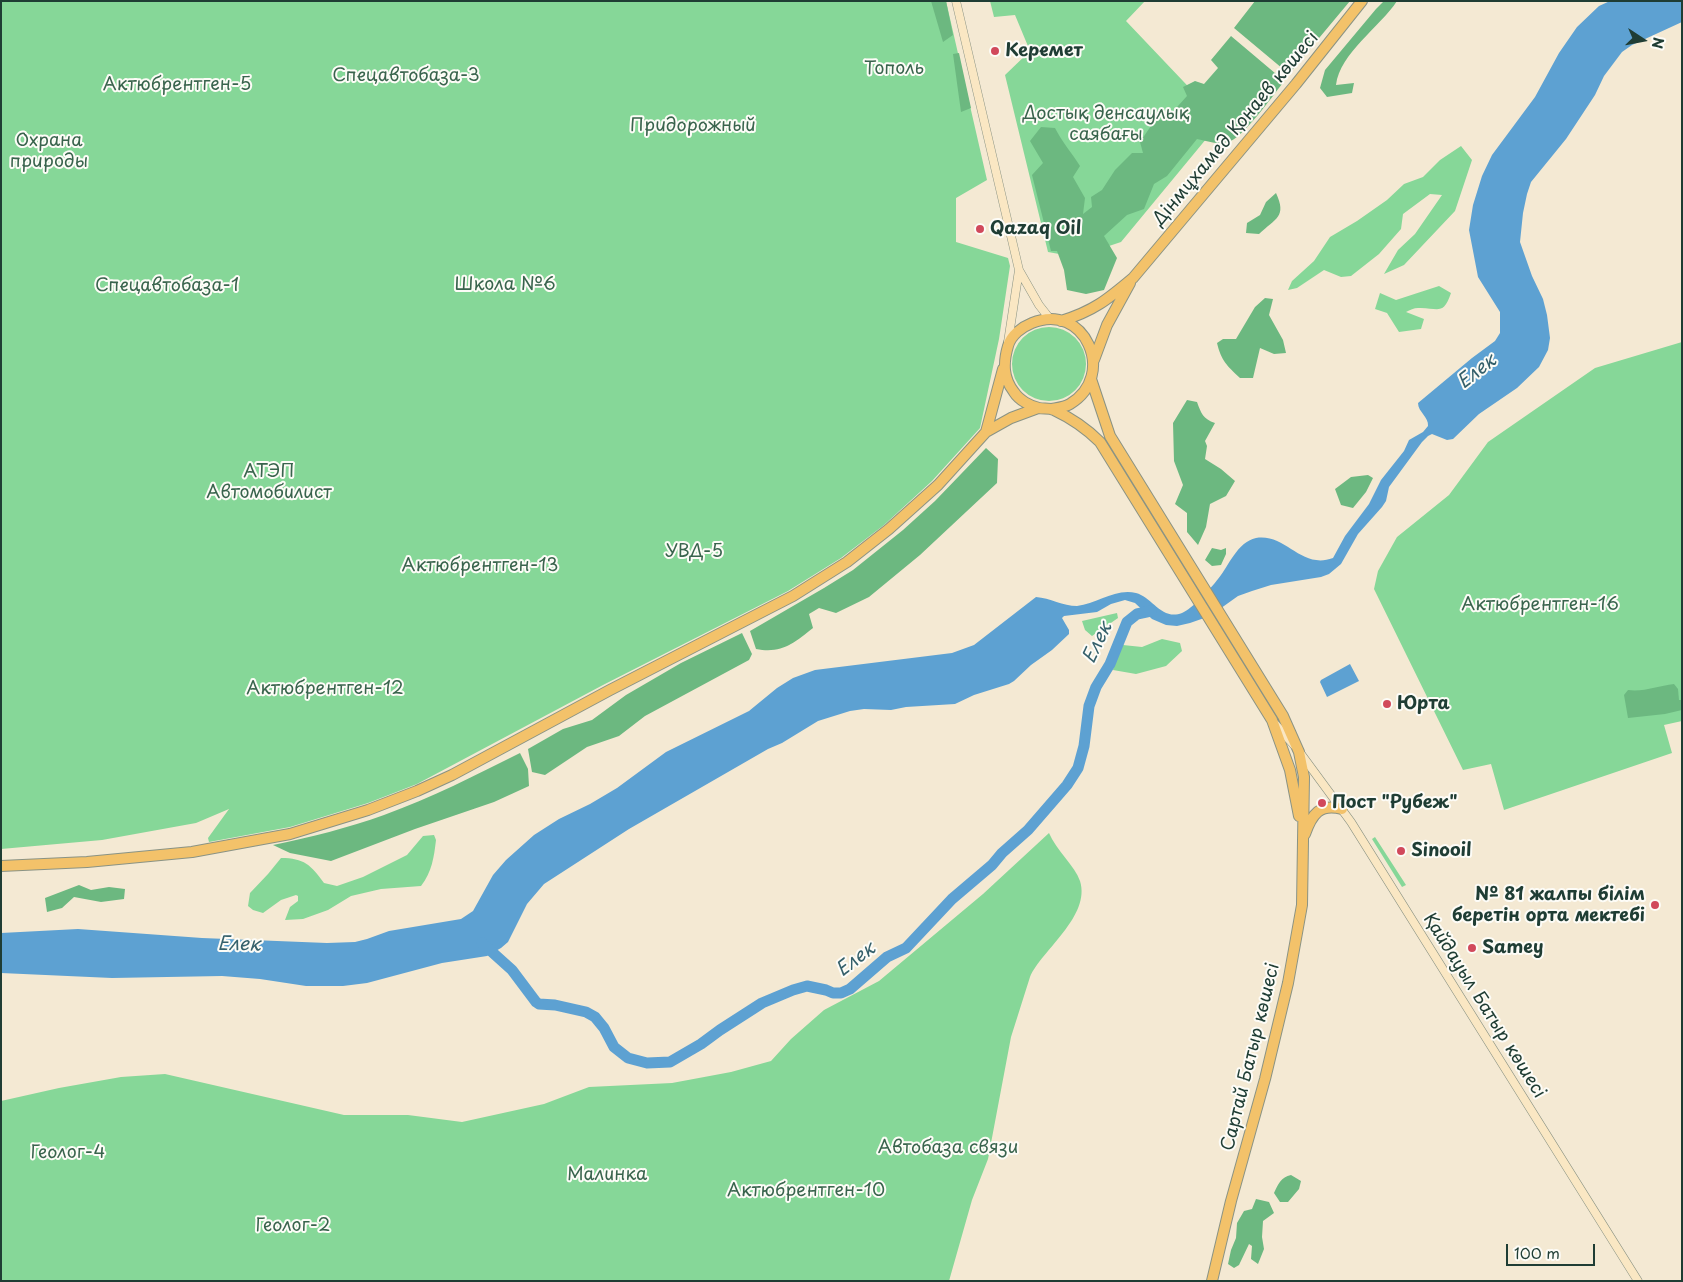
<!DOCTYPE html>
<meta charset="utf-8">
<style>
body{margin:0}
#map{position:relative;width:1683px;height:1282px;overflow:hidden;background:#f4e9d3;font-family:"Playpen Sans",sans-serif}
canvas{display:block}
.frame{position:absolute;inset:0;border:2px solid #1f3d34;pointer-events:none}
.north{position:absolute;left:1618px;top:15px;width:50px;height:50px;-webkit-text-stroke:4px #fdfcf7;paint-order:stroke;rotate:101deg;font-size:14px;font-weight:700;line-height:20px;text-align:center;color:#1f3d34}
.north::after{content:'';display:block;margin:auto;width:18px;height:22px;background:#1f3d34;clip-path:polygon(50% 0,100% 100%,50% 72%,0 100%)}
.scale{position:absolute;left:1506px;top:1244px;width:89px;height:22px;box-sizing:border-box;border:2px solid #1f3d34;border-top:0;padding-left:6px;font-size:15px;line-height:18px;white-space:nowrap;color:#1f3d34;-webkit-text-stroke:4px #fdfcf7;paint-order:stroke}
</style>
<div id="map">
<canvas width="1683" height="1282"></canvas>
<div class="frame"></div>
<div class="north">N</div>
<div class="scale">100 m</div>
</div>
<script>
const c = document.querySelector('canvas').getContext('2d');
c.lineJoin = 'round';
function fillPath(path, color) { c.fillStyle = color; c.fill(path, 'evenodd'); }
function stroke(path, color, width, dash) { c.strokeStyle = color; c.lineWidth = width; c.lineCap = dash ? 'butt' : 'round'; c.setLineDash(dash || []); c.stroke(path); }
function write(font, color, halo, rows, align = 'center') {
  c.font = font + ' "Playpen Sans",sans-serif'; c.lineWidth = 4; c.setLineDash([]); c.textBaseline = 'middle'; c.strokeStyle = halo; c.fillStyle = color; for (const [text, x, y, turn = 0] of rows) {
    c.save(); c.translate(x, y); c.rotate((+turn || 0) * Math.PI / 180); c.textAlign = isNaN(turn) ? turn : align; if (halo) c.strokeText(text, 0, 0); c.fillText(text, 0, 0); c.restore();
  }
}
const green = new Path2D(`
 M 1,1 L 946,1 L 987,180 L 956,198 L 956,242 L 1008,258 L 1010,266 L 999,339 L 980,428 L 932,481 L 884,525 L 841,558 L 788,591 L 603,685 L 417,784 L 368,803 L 290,827 L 209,842 L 208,838 L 229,809 L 196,823 L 102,840 L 1,849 Z
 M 990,1 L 1145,1 L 1126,21 L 1221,121 L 1121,242 L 1076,257 L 1048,252 L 1005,75 L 1030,51 L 1015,15 L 994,17 Z
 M 1461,146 L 1472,160 L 1455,211 L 1404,265 L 1384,274 L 1398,250 L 1415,234 L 1442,195 L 1430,194 L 1403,214 L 1401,229 L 1379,254 L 1351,276 L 1341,277 L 1324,270 L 1297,288 L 1288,290 L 1292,281 L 1314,261 L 1330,237 L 1357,221 L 1387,200 L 1404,184 L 1423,177 L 1440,160 Z
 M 1439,286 L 1451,293 C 1443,317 1437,307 1418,308 C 1414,308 1410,310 1406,312 L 1424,319 L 1421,329 L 1399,332 L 1387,313 L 1375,309 L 1380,293 L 1396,300 Z
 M1012 364a37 37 0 1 1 74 0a37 37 0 1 1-74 0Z
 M 1682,342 L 1682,721 L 1664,725 L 1672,753 L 1504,810 L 1491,764 L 1463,770 L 1374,589 L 1378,571 L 1397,537 L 1449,495 L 1488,442 L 1595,368 Z
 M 1117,613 L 1118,618 L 1092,636 L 1085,630 L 1082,621 Z
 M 1162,639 L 1180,643 L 1182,651 L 1166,666 L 1136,674 L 1113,670 L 1115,658 L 1123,645 L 1142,647 Z
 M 1049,833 C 1056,850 1075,866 1080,881 C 1091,916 1042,950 1030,977 L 1011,1037 L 988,1159 L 972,1200 L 949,1281 L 1,1281 L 1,1101 L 59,1088 L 121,1077 L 165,1074 L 344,1115 L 408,1115 L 462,1122 L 544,1104 L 589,1087 L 672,1083 L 731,1072 L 771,1061 L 791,1039 L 824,1010 L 879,981 L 983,894 Z
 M 434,835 L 436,840 C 434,857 432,872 421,886 L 381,889 L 351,896 L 328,910 L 303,919 L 285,920 L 290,907 L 298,901 L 298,896 L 296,895 L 281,900 L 263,913 L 253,910 L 248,906 L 250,893 L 268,874 L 281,858 C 304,858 311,865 324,883 L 337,886 L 363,877 L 407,855 L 423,836 Z
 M 1375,837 L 1406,885 L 1402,887 L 1372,839 Z`);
const forest = new Path2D(`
 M 931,1 L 946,1 L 953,35 L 943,42 Z
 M 1255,1 L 1350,1 L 1289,74 L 1234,28 Z
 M 1384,1 L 1397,1 C 1380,27 1340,53 1336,85 L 1354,83 L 1352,93 L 1327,97 L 1320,88 L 1325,70 L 1376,9 Z
 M 1231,36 L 1282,79 L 1282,84 C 1272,97 1242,139 1228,142 C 1217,145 1207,141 1197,139 L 1167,176 L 1154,184 L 1144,209 L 1127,215 L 1104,236 L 1117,258 L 1104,290 L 1086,294 L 1067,290 L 1064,270 L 1057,251 L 1051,251 L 1032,175 L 1043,163 L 1030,141 L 1041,127 L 1055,128 C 1062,142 1072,153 1080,166 L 1073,177 L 1085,198 L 1083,214 L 1092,207 L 1091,197 L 1102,190 L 1115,170 L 1132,153 L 1143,153 L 1140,142 L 1153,123 L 1169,116 L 1187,96 L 1183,87 L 1195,81 L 1204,84 L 1218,68 L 1211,60 Z
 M 959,53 L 971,108 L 961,112 L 953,54 Z
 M 1276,193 C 1287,217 1276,218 1259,234 L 1246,233 L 1247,223 L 1260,215 L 1266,202 Z
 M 1265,298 L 1273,299 L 1269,315 L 1283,340 L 1286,353 L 1274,354 L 1260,348 L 1253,378 L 1240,378 C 1227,366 1221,360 1217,343 L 1223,339 L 1236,339 L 1255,307 Z
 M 1187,400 L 1197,402 C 1201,413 1203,419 1215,423 L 1205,441 L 1207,446 L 1205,459 L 1221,469 L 1235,481 L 1226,496 L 1210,504 L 1206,527 L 1198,545 L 1187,532 L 1187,513 L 1175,504 L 1183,485 L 1174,461 L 1173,423 Z
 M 986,448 L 998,459 L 997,483 L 920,555 L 869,597 L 836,613 L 819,608 L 809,614 L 813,628 C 794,643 782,654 756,649 L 750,631 L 824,588 L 853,570 L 903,530 L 935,501 Z
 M 1368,475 L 1373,478 L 1366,492 L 1353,508 L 1341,505 L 1335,489 L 1351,477 Z
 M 1212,548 L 1221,550 L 1226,548 L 1226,554 L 1221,565 L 1212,566 L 1205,560 Z
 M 742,633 L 752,654 L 749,660 L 645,716 L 619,736 L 587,747 L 545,775 L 532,772 L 528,749 L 563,729 L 592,720 L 626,695 L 681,663 Z
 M 1674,684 L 1678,689 L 1679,700 L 1682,700 L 1682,710 L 1665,714 L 1628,718 L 1624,695 L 1628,690 C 1644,692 1658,686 1674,684 Z
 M 520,753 L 528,769 L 529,786 L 494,802 L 415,829 L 331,861 L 290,853 L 273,845 C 311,837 348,828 384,815 C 431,798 476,775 520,753 Z
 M 79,885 L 91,890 L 109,887 L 125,889 L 124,899 L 101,902 L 74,897 L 62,908 L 47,912 L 45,898 Z
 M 1291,1175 L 1301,1181 L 1299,1189 L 1288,1202 L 1280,1202 L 1274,1193 C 1278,1184 1281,1177 1291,1175 Z
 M 1256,1199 L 1269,1202 L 1274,1213 L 1263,1221 L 1262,1237 L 1264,1249 L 1258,1264 L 1251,1259 L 1252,1246 L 1249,1244 L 1239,1265 L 1234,1268 L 1228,1264 L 1231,1250 L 1236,1238 L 1237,1223 L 1244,1211 L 1252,1209 Z`);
const water = new Path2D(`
 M 1610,1 L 1682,1 L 1682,22 L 1632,45 L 1622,52 L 1604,76 L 1595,95 L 1566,139 L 1531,182 L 1527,194 L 1523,213 L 1520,242 L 1532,276 L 1543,299 L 1547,315 L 1550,338 L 1548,350 L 1539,367 L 1517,388 L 1479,414 L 1453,439 L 1447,440 L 1432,434 L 1428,436 L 1422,442 L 1389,487 L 1386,501 L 1382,507 L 1358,534 L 1341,564 L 1329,574 L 1321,577 L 1271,585 L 1252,591 L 1238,596 L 1210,616 L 1190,623 L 1177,626 L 1166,625 L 1152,619 L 1135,603 L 1125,600 L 1111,604 L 1097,612 L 1064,616 L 1062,618 L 1069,630 L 1069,634 L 1052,650 L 1031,665 L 1014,681 L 1009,684 L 974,695 L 955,704 L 906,707 L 891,710 L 864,709 L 850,711 L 818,721 L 782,743 L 768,749 L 629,829 L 544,884 L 527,904 L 508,942 L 501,948 L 487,956 L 442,963 L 367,983 L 343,986 L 306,986 L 260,979 L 222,976 L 112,978 L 1,973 L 1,933 L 78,929 L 202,938 L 327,943 L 355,942 L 367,939 L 389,931 L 461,919 L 473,911 L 493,875 L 506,860 L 534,835 L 559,819 L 590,804 L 617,788 L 666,752 L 749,711 L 777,688 L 793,678 L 815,670 L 952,653 L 974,645 L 1036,597 C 1050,598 1063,606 1077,606 C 1097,604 1115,588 1136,593 C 1152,597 1162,621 1182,613 C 1192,609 1211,588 1218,579 C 1229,566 1237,542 1256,538 C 1286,533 1301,570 1333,558 L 1345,536 L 1369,504 L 1381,480 L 1404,451 L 1409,440 L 1423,432 L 1428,426 C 1429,417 1418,412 1418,403 L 1472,358 L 1495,341 L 1500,333 L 1500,312 L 1478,277 L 1469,230 L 1473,205 L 1482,176 L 1492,155 L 1535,97 L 1559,53 L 1577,27 L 1599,6 Z
 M 1350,664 L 1359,681 L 1327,697 L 1320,682 L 1321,680 Z`);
const river = new Path2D(`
 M 482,943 L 512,970 L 536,1002 L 539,1004 L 555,1005 L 586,1012 L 595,1017 L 604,1028 L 614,1047 L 628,1058 L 647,1063 L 670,1062 L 701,1044 L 720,1030 L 762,1003 L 793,990 L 807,986 L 826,990 L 833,993 L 841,993 L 850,989 L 887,957 L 906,948 L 952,899 L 992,865 L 1002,853 L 1028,830 L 1067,785 L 1078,768 L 1084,746 L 1089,706 L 1096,687 L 1110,664 L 1127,622 L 1137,614 L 1151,611`);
const secondary = new Path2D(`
 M 956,1 L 1019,270 L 1039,305 L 1050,319
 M 1008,342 L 1019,270
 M 1275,724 L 1294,745
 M 1301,754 L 1351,822 L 1638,1281`);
const highway = new Path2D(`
 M 1061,321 C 1094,311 1108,299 1133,278 L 1296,84 L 1362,1
 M 1094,360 L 1107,325 L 1130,283
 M 1091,379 L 1110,436 L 1283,716 L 1299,752 L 1304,777 L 1302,905 L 1288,983 L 1265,1079 L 1231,1201 L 1212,1281
 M 1052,409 C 1057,408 1065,407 1070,404 C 1118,375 1084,301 1032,323 C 1022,327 1011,335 1008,346 C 1003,363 1003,378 1014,392 C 1019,400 1030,406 1039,408 C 1044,409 1049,408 1054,410 C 1071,418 1087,429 1100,442 L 1272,720 L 1290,770 L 1299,816
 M 986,432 L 1003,369
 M 1305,834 C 1312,814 1320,803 1342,809
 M 1,866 L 87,862 L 192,852 L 290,834 L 368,810 L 417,791 L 452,775 L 610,690 L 793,596 L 847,562 L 889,529 L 938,485 L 986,432 L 1011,418 L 1038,408`);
const markers = [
 [995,51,5,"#d1495b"],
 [980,229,5,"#d1495b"],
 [1387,704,5,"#d1495b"],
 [1322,803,5,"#d1495b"],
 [1401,851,5,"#d1495b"],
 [1655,905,5,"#d1495b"],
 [1472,948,5,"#d1495b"]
];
const poiNames = [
 ["Керемет",1005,51],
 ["Qazaq Oil",990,229],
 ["Юрта",1397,704],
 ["Пост \"Рубеж\"",1332,803],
 ["Sinooil",1411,851],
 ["№ 81 жалпы білім",1645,895,"right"],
 ["беретін орта мектебі",1645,916,"right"],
 ["Samey",1482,948]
];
const parkNames = [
 ["Тополь",894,69],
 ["Спецавтобаза-3",406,76],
 ["Актюбрентген-5",177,85],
 ["Достық денсаулық",1106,114],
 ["саябағы",1106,135],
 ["Придорожный",693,126],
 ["Охрана",49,141],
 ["природы",49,162],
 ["Школа №6",505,285],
 ["Спецавтобаза-1",167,286],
 ["АТЭП",269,472],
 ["Автомобилист",269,493],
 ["УВД-5",694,552],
 ["Актюбрентген-13",480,566],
 ["Актюбрентген-16",1540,605],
 ["Актюбрентген-12",325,689],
 ["Автобаза связи",948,1148],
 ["Геолог-4",68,1153],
 ["Малинка",607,1175],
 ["Актюбрентген-10",806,1191],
 ["Геолог-2",293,1226]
];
const streetNames = [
 ["Дінмұхамед Қонаев көшесі",1236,129,-50],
 ["Қайдауыл Батыр көшесі",1484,1006,58],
 ["Сартай Батыр көшесі",1251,1057,-76]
];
const waterNames = [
 ["Елек",1477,372,-38],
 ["Елек",1098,643,-64],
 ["Елек",239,945,1],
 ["Елек",856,960,-37]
];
fillPath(green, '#86d798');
fillPath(forest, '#6cb880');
fillPath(water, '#5da1d2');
stroke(river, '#5da1d2', 11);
stroke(secondary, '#8a9384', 9);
stroke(highway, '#8a9384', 12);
stroke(secondary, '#fae7c3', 8);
stroke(highway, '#f3c26a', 10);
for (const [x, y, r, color] of markers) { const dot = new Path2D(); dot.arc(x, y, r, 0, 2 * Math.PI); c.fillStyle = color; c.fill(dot); stroke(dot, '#fdfcf7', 2); }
write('bold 18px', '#1f3d34', '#fdfcf7', poiNames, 'left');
write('18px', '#39644d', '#fdfcf7', parkNames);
write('18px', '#1f3d34', '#fdfcf7', streetNames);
write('italic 19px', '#35606b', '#fdfcf7', waterNames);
</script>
